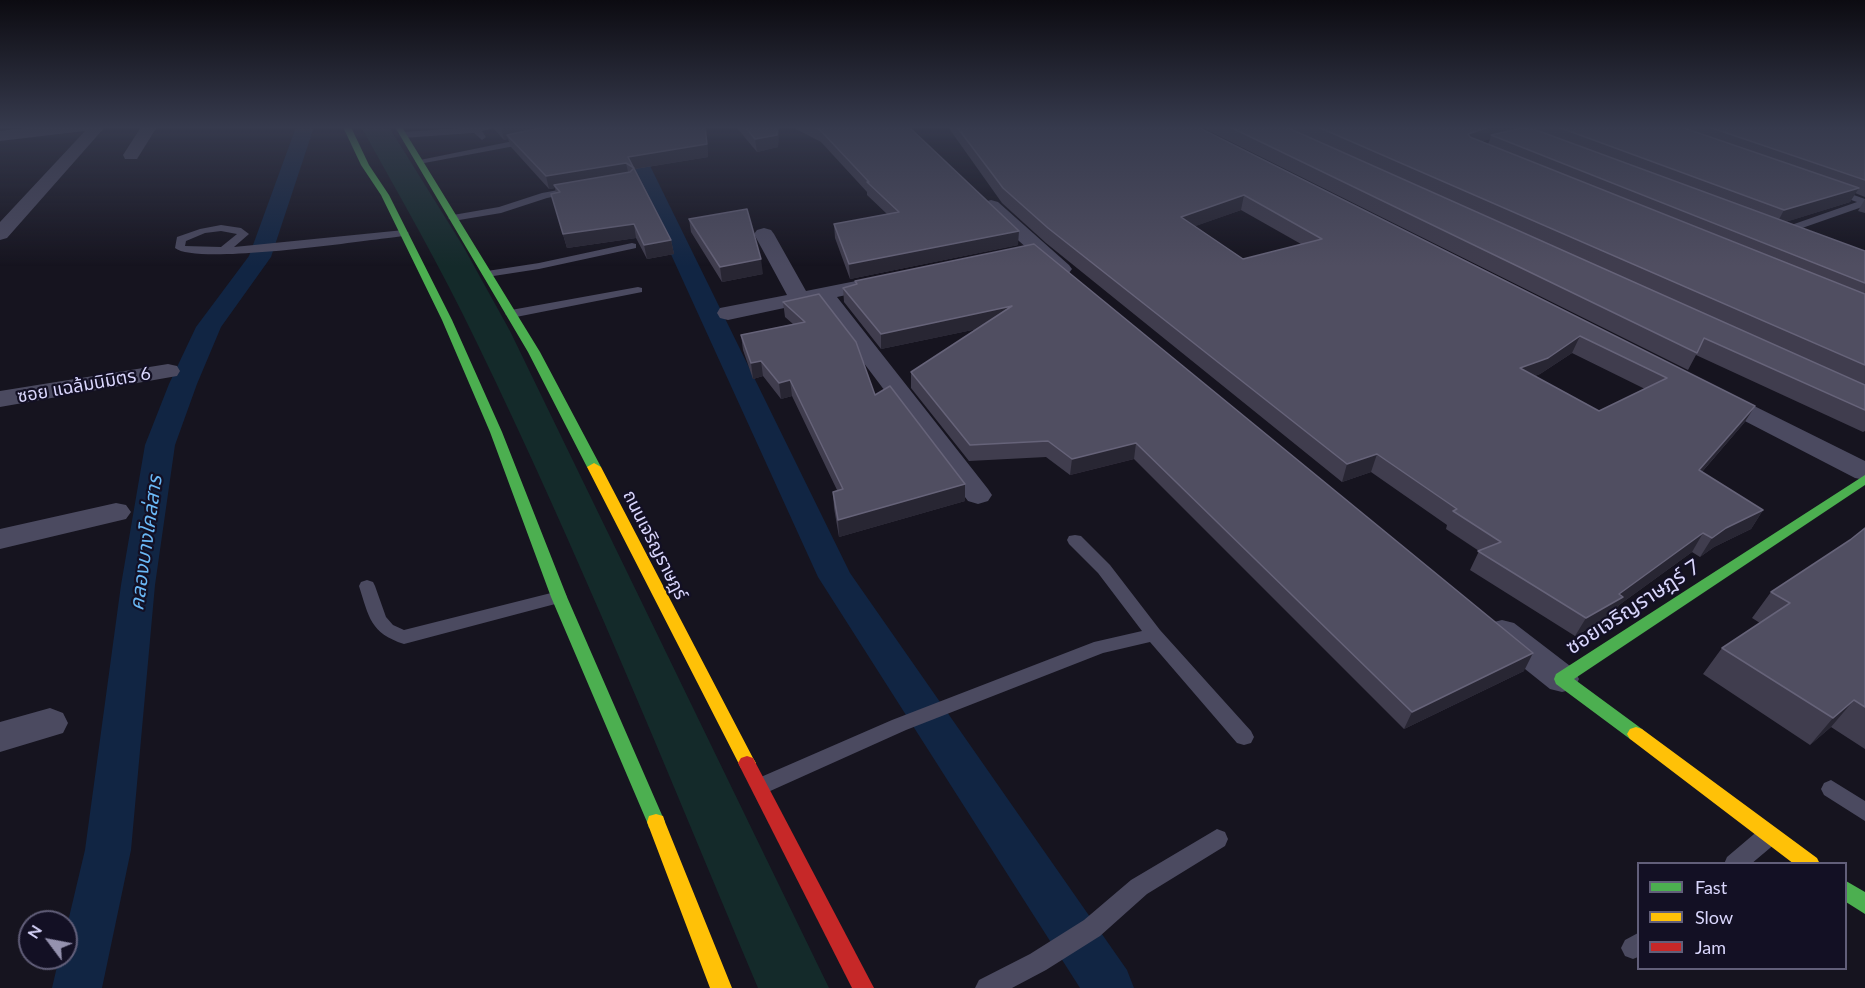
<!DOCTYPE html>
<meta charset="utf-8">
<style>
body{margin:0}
#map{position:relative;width:1865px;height:988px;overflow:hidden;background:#16141f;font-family:Lato,sans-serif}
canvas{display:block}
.legend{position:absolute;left:1637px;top:862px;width:210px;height:108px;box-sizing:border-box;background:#131024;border:2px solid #625f7a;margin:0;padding:8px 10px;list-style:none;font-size:18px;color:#d9d6fc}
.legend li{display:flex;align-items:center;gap:12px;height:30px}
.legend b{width:30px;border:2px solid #625f7a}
.north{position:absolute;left:18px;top:910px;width:60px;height:60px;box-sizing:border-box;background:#131024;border:2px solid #625f7a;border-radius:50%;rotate:302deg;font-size:16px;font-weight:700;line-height:24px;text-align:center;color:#d9d6fc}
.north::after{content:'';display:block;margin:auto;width:21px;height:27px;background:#9592af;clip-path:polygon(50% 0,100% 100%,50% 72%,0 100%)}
</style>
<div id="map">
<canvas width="1865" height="988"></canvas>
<ul class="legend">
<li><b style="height:8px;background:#4caf50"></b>Fast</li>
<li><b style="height:8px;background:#ffc107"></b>Slow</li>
<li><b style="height:8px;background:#c62828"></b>Jam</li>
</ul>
<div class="north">N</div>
</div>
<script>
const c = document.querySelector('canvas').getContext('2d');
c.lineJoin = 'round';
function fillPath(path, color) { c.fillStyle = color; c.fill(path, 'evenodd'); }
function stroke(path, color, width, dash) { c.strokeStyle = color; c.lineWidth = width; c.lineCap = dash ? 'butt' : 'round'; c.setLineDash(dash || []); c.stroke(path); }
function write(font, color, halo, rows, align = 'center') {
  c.font = font + ' Lato,"Noto Sans Thai",sans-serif'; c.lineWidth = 4.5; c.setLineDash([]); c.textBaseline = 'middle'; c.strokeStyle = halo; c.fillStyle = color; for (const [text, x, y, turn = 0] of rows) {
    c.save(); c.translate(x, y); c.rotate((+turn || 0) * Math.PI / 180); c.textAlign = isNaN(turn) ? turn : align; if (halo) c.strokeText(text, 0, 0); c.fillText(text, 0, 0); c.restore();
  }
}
const green = new Path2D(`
 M 361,127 L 389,127 L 463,246 L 510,331 L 829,988 L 758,988 C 667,771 579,553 476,341 C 441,268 401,198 361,127 Z`);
const canal = new Path2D(`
 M 296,127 L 314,127 L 271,257 L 221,327 L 197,384 L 175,445 L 155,585 L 131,850 L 102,988 L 52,988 L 59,958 L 66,958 L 66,930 L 85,850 L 121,585 L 145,445 L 169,384 L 196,327 L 249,256 Z
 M 613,127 L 631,127 L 850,573 L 1127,970 L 1134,988 L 1080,988 L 818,577 Z`);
const lane = new Path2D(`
 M 476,127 L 497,127 L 482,131 L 486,137 L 482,140 L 474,133 L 403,138 L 399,135 L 403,132 Z
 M 528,138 L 531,139 L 531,143 L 419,164 L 415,161 Z
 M 569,188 L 572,189 L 572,193 L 547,198 L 501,213 L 453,221 L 448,218 L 453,215 L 499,207 L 542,193 Z
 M 1831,189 L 1837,189 L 1865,199 L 1865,206 L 1785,234 L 1777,234 L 1777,230 L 1857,202 L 1831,193 Z
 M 221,225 L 241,228 L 249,234 L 234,247 L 404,230 L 409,233 L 404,236 C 367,240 197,266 175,248 L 177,237 L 200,229 ZM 221,231 L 237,234 L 221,247 L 185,246 L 186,241 L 205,233 Z
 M 632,243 L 636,244 L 636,248 L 539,269 L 487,277 L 482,274 L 487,271 L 539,263 Z
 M 638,287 L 642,288 L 642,292 L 511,318 L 505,314 L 511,310 Z
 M 1075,535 L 1081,536 L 1110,565 L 1160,630 L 1251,731 L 1254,737 L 1251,743 L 1244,745 L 1237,743 L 1150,642 L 1103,653 L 906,730 L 768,792 L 761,795 L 754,792 L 751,786 L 754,780 L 892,720 L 1094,642 L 1142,631 L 1098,573 L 1069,544 L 1067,540 L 1069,536 Z
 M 367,580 L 373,582 L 375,586 L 386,617 L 393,625 L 404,630 L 559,591 L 565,593 L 567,597 L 565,601 L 559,603 L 404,644 C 370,633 369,617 359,586 L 361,582 Z
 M 1831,780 L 1865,801 L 1865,821 L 1824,795 L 1821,789 L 1824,783 Z
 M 1768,827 L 1776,829 L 1779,836 L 1776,843 L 1751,864 L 1724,864 L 1727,857 L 1760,829 Z
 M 1217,829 L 1225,832 L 1228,839 L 1225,846 L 1147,894 L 1100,936 L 1046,970 L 1012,988 L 975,988 L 979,980 L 1030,954 L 1084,920 L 1131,880 Z
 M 1638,933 L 1638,957 L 1633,959 L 1625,956 L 1621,948 L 1625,940 Z`);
const street = new Path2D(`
 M 34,127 L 105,127 L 7,238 L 0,240 L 0,222 L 85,131 L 0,141 L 0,131 Z
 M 141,127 L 157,127 L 137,159 L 125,159 L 123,155 Z
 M 991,200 L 998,202 L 1069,265 L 1072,269 L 1069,273 L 1062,275 L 1055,273 L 984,210 L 982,206 L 984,202 Z
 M 764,228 L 771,230 L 774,234 L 806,291 L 881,276 L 888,278 L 892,282 L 888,286 L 837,297 L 988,489 L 992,495 L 988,501 L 978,504 L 968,501 L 817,301 L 728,320 L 720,318 L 717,313 L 720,308 L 787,295 L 754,234 L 757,230 Z
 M 168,364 L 177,366 L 180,371 L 177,376 L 0,407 L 0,391 Z
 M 1717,389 L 1726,392 L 1865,461 L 1865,480 L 1855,478 L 1708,402 L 1704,397 L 1708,392 Z
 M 116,503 L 126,505 L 131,512 L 126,519 L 0,549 L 0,529 Z
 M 1502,620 L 1514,623 L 1574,669 L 1579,679 L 1574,689 L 1562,692 L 1550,689 L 1490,641 L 1485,632 L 1490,623 Z
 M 50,708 L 63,713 L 68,723 L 63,733 L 0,752 L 0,722 Z`);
const fast = new Path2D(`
 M 343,127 L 351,127 L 369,165 L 389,195 L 452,320 L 502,432 L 567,597 L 665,822 L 663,828 L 656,830 L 649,828 L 647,822 L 551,597 L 490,432 L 442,320 L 381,195 L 361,165 Z
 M 395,127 L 402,127 L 540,352 L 601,467 L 599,470 L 594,471 L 587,467 L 528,352 Z
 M 1865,475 L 1865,485 L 1574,679 L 1642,729 L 1645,734 L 1642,739 L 1636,741 L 1630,739 L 1556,684 L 1554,679 L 1556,674 Z
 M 1846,881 L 1865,892 L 1865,914 L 1846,902 Z`);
const slow = new Path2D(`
 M 594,463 L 601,467 L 753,758 L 756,763 L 753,768 L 747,770 L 741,768 L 587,467 Z
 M 1636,727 L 1642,729 L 1817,858 L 1820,864 L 1794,864 L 1630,739 L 1627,734 L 1630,729 Z
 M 656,814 L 663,816 L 665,822 L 732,988 L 710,988 L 647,822 L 649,816 Z`);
const jam = new Path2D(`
 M 747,756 L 753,758 L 874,988 L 852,988 L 738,763 L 741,758 Z`);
const wall = new Path2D(`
 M 494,127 L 706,127 L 708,157 L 635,169 L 671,240 L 674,254 L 647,259 L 636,238 L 567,248 L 551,194 L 556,193 L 555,188 L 549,189 L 511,147 L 508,139 L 504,140 L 495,130 Z
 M 736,127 L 779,127 L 778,147 L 757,152 Z
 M 792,127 L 909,127 L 1018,245 L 850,279 L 835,238 L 834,224 L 887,214 L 867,195 L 867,192 L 821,142 Z
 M 948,127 L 1198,127 L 1755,406 L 1744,423 L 1702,472 L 1763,510 L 1751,529 L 1714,547 L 1700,557 L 1692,552 L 1619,605 L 1612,616 L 1575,636 L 1470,570 L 1479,551 L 1446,529 L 1447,525 L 1371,472 L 1342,482 L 1046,243 L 1002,203 ZM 1241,210 L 1301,244 L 1243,259 L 1195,226 ZM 1572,353 L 1645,389 L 1599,411 L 1535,376 L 1540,374 Z
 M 1201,127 L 1865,127 L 1865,197 L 1855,193 L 1850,202 L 1785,222 L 1865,251 L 1865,431 L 1863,432 L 1696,355 L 1688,370 ZM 1490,139 L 1488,144 L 1482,141 Z
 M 1865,199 L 1865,213 L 1858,211 Z
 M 689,219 L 763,274 L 722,282 L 691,232 Z
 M 1034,244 L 1524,671 L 1404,729 L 1134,459 L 1070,475 L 1046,457 L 969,461 L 911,388 L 911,372 L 977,329 L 881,349 L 844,302 L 843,288 L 856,285 L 855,281 Z
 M 819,294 L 875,395 L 965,484 L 965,501 L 839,537 L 834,508 L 833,492 L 837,490 L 792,396 L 781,399 L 763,376 L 753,379 L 743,350 L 741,335 L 793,324 L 785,317 L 783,302 Z
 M 1865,528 L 1865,749 L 1831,727 L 1810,745 L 1703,674 L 1722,648 L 1760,623 L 1752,618 L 1771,592 L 1850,540 Z`);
const shadedWall = new Path2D(`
 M 503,127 L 565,127 L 507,135 L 508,139 L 504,140 L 501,128 Z
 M 706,127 L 708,157 L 634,169 L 628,157 Z
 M 777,127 L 779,127 L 778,147 L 757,152 L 755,139 Z
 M 1489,127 L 1518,127 L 1516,131 L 1491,135 L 1490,139 L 1464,147 L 1468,134 Z
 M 626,163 L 629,176 L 554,185 L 555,188 L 549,189 L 546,176 Z
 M 1859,188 L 1850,202 L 1776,225 L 1784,210 Z
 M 1244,195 L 1241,210 L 1179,232 L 1181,217 Z
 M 634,224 L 636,238 L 567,248 L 563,234 Z
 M 1019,231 L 1018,245 L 850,279 L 849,264 Z
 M 671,240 L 674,254 L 647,259 L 644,245 Z
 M 761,259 L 763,274 L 722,282 L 720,267 Z
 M 1012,306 L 1011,322 L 881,349 L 881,334 Z
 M 1580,336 L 1572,353 L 1540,374 L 1513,385 L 1520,368 Z
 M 761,361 L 763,376 L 753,379 L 751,363 Z
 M 790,380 L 792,396 L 781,399 L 779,383 Z
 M 1755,406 L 1744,423 L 1688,488 L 1699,470 Z
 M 1136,443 L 1134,459 L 1070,475 L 1072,459 Z
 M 1377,454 L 1371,472 L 1342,482 L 1347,464 Z
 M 965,484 L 965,501 L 839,537 L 838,520 Z
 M 1763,510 L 1751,529 L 1714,547 L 1700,557 L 1712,538 L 1726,528 Z
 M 1703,533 L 1692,552 L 1619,605 L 1612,616 L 1575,636 L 1586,618 Z
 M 1533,653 L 1524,671 L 1404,729 L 1412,712 Z
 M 1854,700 L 1831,727 L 1810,745 L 1833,718 Z`);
const building = new Path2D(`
 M 545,127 L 705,127 L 707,144 L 628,157 L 671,240 L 644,245 L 634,224 L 563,234 L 551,194 L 560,192 L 554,185 L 630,172 L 634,168 L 626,163 L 546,176 L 507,135 Z
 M 745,127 L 777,127 L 777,135 L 755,139 Z
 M 815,127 L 909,127 L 1019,231 L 849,264 L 834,224 L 899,212 L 867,182 L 869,182 L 820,130 Z
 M 957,127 L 1198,127 L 1755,406 L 1699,470 L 1763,510 L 1726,528 L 1712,538 L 1703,533 L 1619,594 L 1623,597 L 1586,618 L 1478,551 L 1501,542 L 1453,511 L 1457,509 L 1377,454 L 1347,464 L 1048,228 L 1003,188 ZM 1244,195 L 1322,239 L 1243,259 L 1181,217 ZM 1580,336 L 1667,378 L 1599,411 L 1520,368 L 1548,358 Z
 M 1230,127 L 1286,127 L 1865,385 L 1865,410 L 1704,338 L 1697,353 Z
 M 1318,127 L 1489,127 L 1468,134 L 1470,137 L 1865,294 L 1865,365 Z
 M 1558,127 L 1681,127 L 1859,188 L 1784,210 Z
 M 1709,127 L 1865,127 L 1865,180 Z
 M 1522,128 L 1536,130 L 1865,251 L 1865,283 L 1491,135 Z
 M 747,209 L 761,259 L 720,267 L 689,219 Z
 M 1034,244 L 1533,653 L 1412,712 L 1136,443 L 1072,459 L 1048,441 L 970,445 L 911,372 L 1012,306 L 881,334 L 843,288 L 857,284 L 855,281 Z
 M 819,294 L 856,342 L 875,395 L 890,386 L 965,484 L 838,520 L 833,492 L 843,489 L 790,380 L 779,383 L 761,361 L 751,363 L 741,335 L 805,322 L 783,302 Z
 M 1865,528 L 1865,707 L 1854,700 L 1833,718 L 1722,648 L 1790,603 L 1771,592 L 1850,540 Z`);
const streetNames = [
 ["ซอย แฉล้มนิมิตร 6",84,385,-10],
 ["ถนนเจริญราษฎร์",655,545,63]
];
const waterNames = [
 ["คลองบางโคล่สาร",146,543,-82]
];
const nearStreetnames = [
 ["ซอยเจริญราษฎร์ 7",1633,607,-33]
];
fillPath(green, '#142a2a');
fillPath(canal, '#112543');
fillPath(lane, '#4b4a60');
fillPath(street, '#4b4a60');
fillPath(fast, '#4caf50');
fillPath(slow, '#ffc107');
fillPath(jam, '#c62828');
fillPath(wall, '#403d4e');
fillPath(shadedWall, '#282633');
fillPath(building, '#504e61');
stroke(building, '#666379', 1.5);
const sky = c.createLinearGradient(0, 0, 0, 266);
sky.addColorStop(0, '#0c0b11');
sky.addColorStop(0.48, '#363a4d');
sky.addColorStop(1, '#363a4d00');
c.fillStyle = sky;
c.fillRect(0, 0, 1865, 266);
write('18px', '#d9d6fc', '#131024', streetNames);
write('italic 20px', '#6ab8f6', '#131024', waterNames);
write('21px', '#d9d6fc', '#131024', nearStreetnames);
</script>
